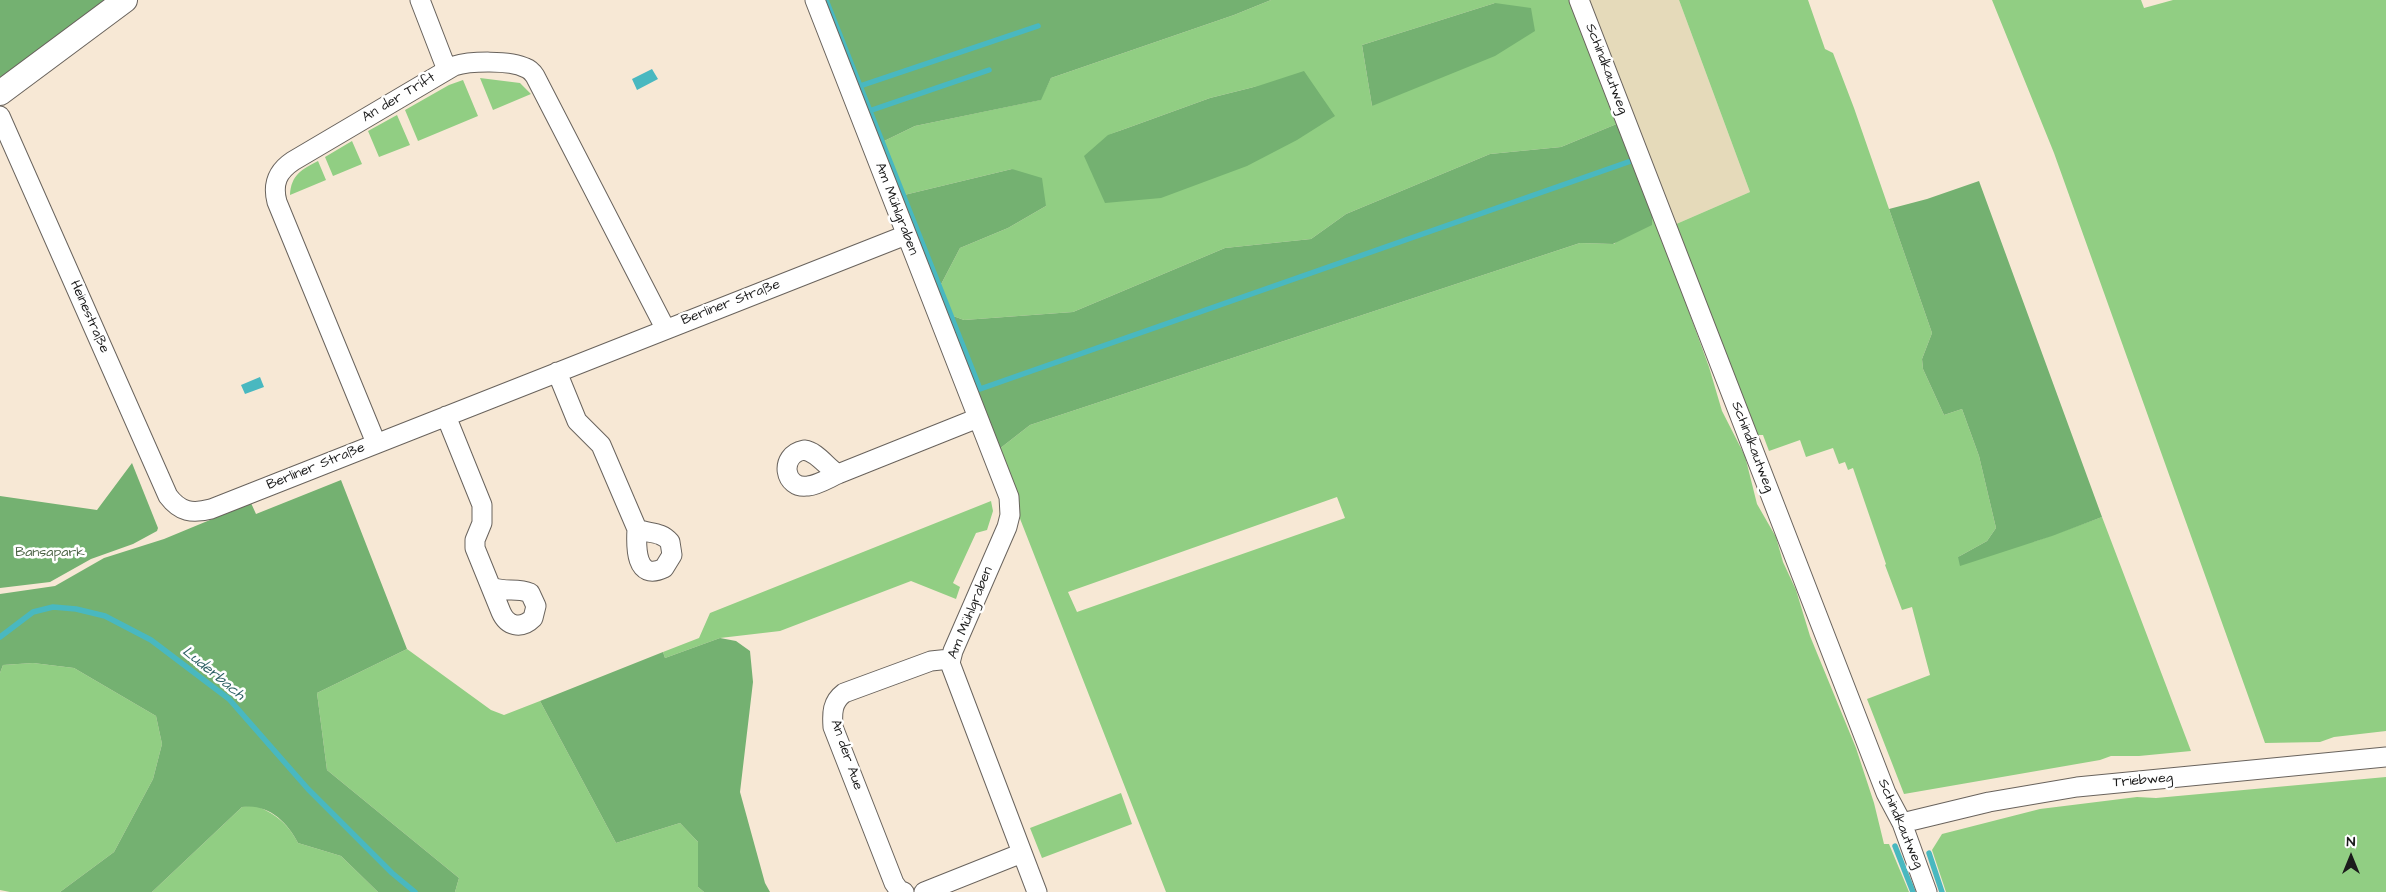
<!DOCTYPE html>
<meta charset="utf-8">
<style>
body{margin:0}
#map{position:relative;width:2386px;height:892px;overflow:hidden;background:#f7e8d5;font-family:"Architects Daughter",sans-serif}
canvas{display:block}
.north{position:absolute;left:2326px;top:832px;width:50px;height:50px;-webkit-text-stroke:4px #fff;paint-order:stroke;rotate:0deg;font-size:14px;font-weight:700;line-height:20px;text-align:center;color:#1c1c1c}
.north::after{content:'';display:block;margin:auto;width:18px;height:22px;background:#1c1c1c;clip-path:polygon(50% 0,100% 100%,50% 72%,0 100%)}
</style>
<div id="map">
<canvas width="2386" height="892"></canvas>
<div class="north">N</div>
</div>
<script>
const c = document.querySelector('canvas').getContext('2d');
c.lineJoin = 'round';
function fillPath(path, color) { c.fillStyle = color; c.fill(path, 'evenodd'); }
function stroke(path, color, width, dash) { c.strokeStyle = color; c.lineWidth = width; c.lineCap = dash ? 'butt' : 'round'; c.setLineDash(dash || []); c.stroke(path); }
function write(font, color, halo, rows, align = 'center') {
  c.font = font + ' "Architects Daughter",sans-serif'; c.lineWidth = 5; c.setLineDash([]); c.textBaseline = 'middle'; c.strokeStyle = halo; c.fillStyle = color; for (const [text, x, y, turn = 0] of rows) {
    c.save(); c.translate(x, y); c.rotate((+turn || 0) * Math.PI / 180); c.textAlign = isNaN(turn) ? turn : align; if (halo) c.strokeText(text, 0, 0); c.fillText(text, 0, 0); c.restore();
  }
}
const built = new Path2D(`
 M 1588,0 L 1679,0 L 1750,192 L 1674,225 Z`);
const green = new Path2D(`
 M 1271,0 L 1572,0 L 1619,123 L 1561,147 L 1490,154 L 1346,214 L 1311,239 L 1225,248 L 1073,312 L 964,320 L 945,313 L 937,292 L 960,248 L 1008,228 L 1046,206 L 1012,169 L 900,196 L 880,143 L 915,126 L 1040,100 L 1051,78 L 1234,15 ZM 1495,3 L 1372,106 L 1362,45 ZM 1258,86 L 1108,135 L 1210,98 Z
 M 1679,0 L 1808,0 L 1825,49 L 1833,53 L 1854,108 L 1932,333 L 1922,359 L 1923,369 L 1944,415 L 1962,409 L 1979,456 L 1996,528 L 1987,541 L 1958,557 L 2036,541 L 2102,517 L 2191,751 L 2139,756 L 2111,756 L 2100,760 L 1904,794 L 1867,699 L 1930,675 L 1912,607 L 1902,610 L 1885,565 L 1886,564 L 1853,468 L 1848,470 L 1845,462 L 1839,464 L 1833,448 L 1806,457 L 1800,440 L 1769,451 L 1763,435 L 1755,435 L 1674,225 L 1750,192 Z
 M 1992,0 L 2141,0 L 2144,8 L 2173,0 L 2386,0 L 2386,731 L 2334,737 L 2320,742 L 2265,743 L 2054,153 Z
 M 480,78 L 520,83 L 531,94 L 493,110 Z
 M 463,80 L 478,116 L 418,141 L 405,110 L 449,85 Z
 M 397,115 L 410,145 L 379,157 L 368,131 Z
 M 352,141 L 362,164 L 333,176 L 325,157 Z
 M 318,161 L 326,180 L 290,195 C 291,175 302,169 318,161 Z
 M 1652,210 L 1709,367 L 1722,411 L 1745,456 L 1757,504 L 1776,537 L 1783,562 L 1796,590 L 1810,636 L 1856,748 L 1874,803 L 1884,844 L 1889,844 L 1909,892 L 1166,892 L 1017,511 L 998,450 L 1030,425 L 1580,243 L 1614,244 ZM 1337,497 L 1345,518 L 1077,612 L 1068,592 Z
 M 991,501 L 993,511 L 987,530 L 976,533 L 953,583 L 960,587 L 956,599 L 911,581 L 780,631 L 720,638 L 665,658 L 663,652 L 699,638 L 710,613 Z
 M 407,649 L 491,710 L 504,715 L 540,701 L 616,843 L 680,823 L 698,842 L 698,887 L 704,892 L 455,892 L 459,878 L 327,770 L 317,693 Z
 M 33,663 L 74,668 L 156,716 L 162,744 L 153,779 L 114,852 L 60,892 L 10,892 L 0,890 L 0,673 L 3,665 Z
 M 2386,777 L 2386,892 L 1946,892 L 1932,850 L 1942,834 L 2040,809 L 2137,797 L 2156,798 Z
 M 1121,793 L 1132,824 L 1042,858 L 1030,828 Z
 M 254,805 C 274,813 288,823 298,843 L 341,856 L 378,892 L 152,892 L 242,807 Z`);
const forest = new Path2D(`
 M 0,0 L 106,0 L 0,78 Z
 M 823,0 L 1271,0 L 1234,15 L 1051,78 L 1041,100 L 915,126 L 880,143 Z
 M 1495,3 L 1531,8 L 1535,31 L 1495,56 L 1372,106 L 1362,45 Z
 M 1304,71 L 1335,116 L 1297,140 L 1247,166 L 1161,198 L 1105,203 L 1084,156 L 1108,135 L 1210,98 L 1258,86 Z
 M 1619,123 L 1652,210 L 1652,225 L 1613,244 L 1580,243 L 1030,425 L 998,450 L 945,313 L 964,320 L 1073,312 L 1225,248 L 1311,239 L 1346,214 L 1490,154 L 1561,147 Z
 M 1012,169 L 1042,178 L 1046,206 L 1008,228 L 960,248 L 937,292 L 900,196 Z
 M 1979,181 L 2102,517 L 2052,536 L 1960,566 L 1958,557 L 1987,541 L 1996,528 L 1979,456 L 1962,409 L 1944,415 L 1923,369 L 1922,359 L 1932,333 L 1889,209 L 1927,199 Z
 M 132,463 L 158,528 L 157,531 L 133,544 L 91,559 L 50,582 L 0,588 L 0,496 L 97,510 Z
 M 341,480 L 407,649 L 317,693 L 327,770 L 459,878 L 455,892 L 378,892 L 341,856 L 298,843 C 287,821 267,803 242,807 L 152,892 L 60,892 L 114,852 L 153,779 L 162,744 L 156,716 L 74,668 L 33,663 L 3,665 L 0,673 L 0,594 L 55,586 L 104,558 L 164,539 L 251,503 L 256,514 Z
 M 720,638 L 736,641 L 750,651 L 753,682 L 740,792 L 765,883 L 770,892 L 704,892 L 698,887 L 698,842 L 680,823 L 616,843 L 540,701 L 663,652 L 665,658 Z`);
const water = new Path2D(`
 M 652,69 L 658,79 L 637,90 L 632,79 Z
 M 260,377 L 264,387 L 245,394 L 241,385 Z`);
const stream = new Path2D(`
 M 826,0 L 980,389 L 1631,161
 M 860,86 L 1038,26
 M 869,111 L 989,70
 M 0,637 L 33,612 L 53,607 L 76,609 L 105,616 L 151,640 L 229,699 L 308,789 L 392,873 L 415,892
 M 1895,846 L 1913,892
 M 1929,853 L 1942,892`);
const minor = new Path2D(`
 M 420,0 L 447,70
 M 815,0 L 1009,497 L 1010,515 L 1007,527 L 953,651 L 950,663 L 1037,892
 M 1579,0 L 1886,793 L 1902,823 L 1927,892
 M 0,116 L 168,496 C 180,512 192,514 211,509 L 906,235
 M 557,372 L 577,421 L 601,445 L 637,529 C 649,534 661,531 670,542 L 672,555 L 664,568 C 635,582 636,546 637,529
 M 446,416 L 482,505 L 482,523 L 475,540 L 475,548 L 501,612 C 507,626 521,630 533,618 L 536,606 L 530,593 C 517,587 505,593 492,587
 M 376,443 L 277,202 C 272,183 278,171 293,161 L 454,66 C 470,61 510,60 526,68 C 529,69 533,73 535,76 L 665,328
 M 804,450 C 818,452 826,467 838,474 C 829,478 818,485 808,486 C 784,490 778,455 804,450 Z
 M 838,474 L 978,418
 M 1902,823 L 1989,802 L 2077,787 L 2386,757
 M 904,892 L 899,890 L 894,883 L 833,727 C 832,713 832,702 844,693 L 931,661 L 950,659
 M 924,892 L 1022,853`);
const tertiary = new Path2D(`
 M 0,93 L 125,0`);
const streetNames = [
 ["Schindkautweg",1606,69,69],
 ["An der Trift",399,98,-31],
 ["Am Mühlgraben",896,209,69],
 ["Berliner Straße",731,303,-21],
 ["Heinestraße",89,317,66],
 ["Schindkautweg",1752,447,69],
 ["Berliner Straße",316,467,-22],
 ["Am Mühlgraben",971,613,-68],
 ["An der Aue",846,755,71],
 ["Triebweg",2143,781,-5],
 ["Schindkautweg",1900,824,67]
];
const parkNames = [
 ["Bansapark",50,553]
];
const waterNames = [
 ["Luderbach",213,674,39]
];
fillPath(built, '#e5daba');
fillPath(green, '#91ce83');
fillPath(forest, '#74b171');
fillPath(water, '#49b8c0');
stroke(stream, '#49b8c0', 5.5);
stroke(minor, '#69635d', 21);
stroke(tertiary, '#69635d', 26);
stroke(minor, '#fff', 19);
stroke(tertiary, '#fff', 24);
write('14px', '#1c1c1c', '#fff', streetNames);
write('14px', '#4b6345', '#fff', parkNames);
write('italic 15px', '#306266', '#fff', waterNames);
</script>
